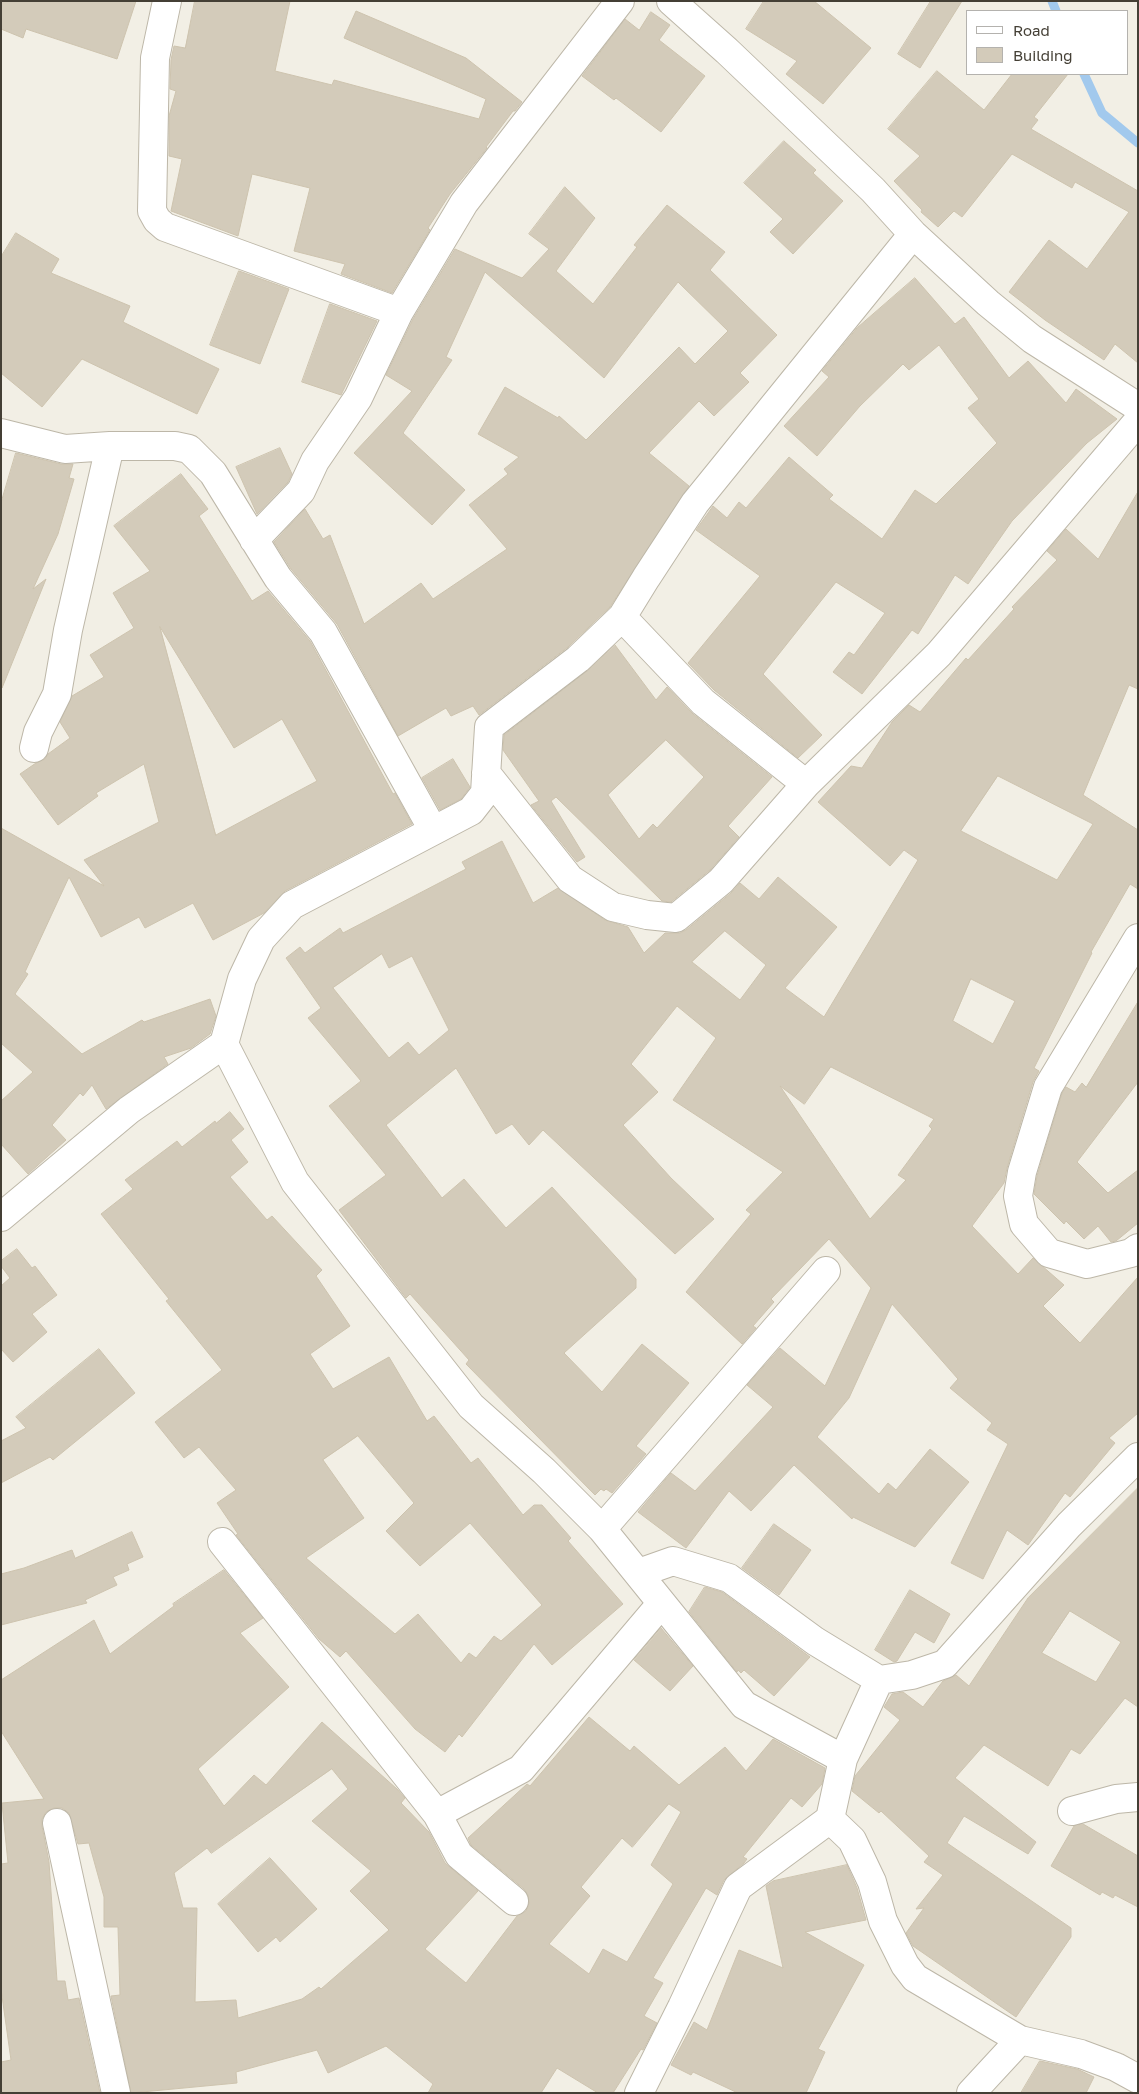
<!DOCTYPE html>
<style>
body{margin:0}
#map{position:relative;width:1139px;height:2094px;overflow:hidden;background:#f2efe5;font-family:"Golos Text",sans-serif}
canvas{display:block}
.frame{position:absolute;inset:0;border:2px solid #443f35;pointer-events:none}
.legend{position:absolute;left:966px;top:10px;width:162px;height:65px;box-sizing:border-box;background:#fff;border:1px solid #b4b2ae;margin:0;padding:6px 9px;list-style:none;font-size:15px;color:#443f35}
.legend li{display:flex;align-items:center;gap:10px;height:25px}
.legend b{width:25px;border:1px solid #b4b2ae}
</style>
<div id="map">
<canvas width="1139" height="2094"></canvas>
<div class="frame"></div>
<ul class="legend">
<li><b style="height:6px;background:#fff"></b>Road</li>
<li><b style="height:14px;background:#d3cbba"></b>Building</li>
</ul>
</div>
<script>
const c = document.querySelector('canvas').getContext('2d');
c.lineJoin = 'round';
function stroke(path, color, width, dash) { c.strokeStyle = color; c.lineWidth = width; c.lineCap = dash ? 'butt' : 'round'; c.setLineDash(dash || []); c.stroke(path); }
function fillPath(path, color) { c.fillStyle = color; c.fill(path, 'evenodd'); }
const stream = new Path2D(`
 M 1052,1 L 1056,11
 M 1084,74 L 1102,113 L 1138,143`);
const building = new Path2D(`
 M 1,1 L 136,1 L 117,59 L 26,29 L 23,38 L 1,29 Z
 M 195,1 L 290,1 L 275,71 L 332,85 L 334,80 L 479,119 L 486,99 L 344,38 L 356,11 L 466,58 L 522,102 L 515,111 L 513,111 L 486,147 L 487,148 L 450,194 L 428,228 L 430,230 L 392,293 L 341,274 L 345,264 L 294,251 L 310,188 L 252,174 L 238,236 L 171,211 L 182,159 L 169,156 L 169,116 L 176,91 L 170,89 L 171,60 L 174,46 L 185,48 Z
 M 764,1 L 814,1 L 871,48 L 823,104 L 786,74 L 797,61 L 746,29 Z
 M 931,1 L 962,1 L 920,68 L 898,54 Z
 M 651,12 L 670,25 L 659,40 L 705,76 L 661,132 L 616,98 L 614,100 L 582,76 L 625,19 L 639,30 Z
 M 937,71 L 984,110 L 1012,74 L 1068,74 L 1034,117 L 1038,120 L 1031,129 L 1138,191 L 1138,363 L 1115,344 L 1104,360 L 1045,320 L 1009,292 L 1049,240 L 1087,269 L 1129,212 L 1075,182 L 1072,188 L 1012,154 L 962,217 L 954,211 L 938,227 L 921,212 L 922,210 L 894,181 L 920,156 L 888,129 Z
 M 784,141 L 816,170 L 813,173 L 843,201 L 793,254 L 770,232 L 783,219 L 744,183 Z
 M 565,187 L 595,218 L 556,271 L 593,304 L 637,247 L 634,245 L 667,205 L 725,252 L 710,270 L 777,335 L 740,373 L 749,382 L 714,416 L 699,401 L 649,453 L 689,486 L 610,607 L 568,647 L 479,715 L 473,706 L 451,716 L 446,708 L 398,736 L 337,624 L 291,569 L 274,542 L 305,509 L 323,539 L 330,535 L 364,624 L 421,583 L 433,599 L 507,549 L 469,505 L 508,474 L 504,469 L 519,457 L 478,434 L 505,387 L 558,418 L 559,416 L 586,440 L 679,347 L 695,364 L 728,331 L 678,282 L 604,378 L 485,272 L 446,357 L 452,360 L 403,433 L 465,490 L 432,525 L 354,453 L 412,391 L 386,375 L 413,319 L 455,249 L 522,278 L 549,249 L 529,234 Z
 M 16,233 L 59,259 L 51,273 L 130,306 L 123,322 L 219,369 L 197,414 L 82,359 L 42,407 L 1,373 L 1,257 Z
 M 239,271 L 289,289 L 260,364 L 210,345 Z
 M 915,278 L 955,324 L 964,317 L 1009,378 L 1028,361 L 1066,403 L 1076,389 L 1117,419 L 1087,443 L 1012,521 L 968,584 L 955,575 L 918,634 L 912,630 L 862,694 L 833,672 L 849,652 L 854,655 L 885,613 L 836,582 L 763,674 L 822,735 L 798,758 L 714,690 L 688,663 L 760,576 L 696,530 L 713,506 L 727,518 L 739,502 L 746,508 L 789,457 L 833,495 L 829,499 L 882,539 L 915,490 L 936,504 L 997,443 L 968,408 L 979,399 L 939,345 L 909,370 L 903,364 L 860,406 L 817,456 L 784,426 L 829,377 L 822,371 L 857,328 Z
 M 330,304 L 377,321 L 341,395 L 302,382 Z
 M 280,448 L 292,474 L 288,482 L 257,514 L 236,467 Z
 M 16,453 L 61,464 L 73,464 L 69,478 L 74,479 L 58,534 L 33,589 L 46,579 L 2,688 L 1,503 Z
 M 181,474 L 208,509 L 199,516 L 252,601 L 268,591 L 310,641 L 393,794 L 395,793 L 412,824 L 285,891 L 264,913 L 213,940 L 193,903 L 145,928 L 139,917 L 101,937 L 69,877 L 25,972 L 28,974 L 15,994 L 82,1054 L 142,1020 L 144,1022 L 210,999 L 216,1016 L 210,1034 L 191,1048 L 164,1057 L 168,1064 L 106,1109 L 92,1085 L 83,1096 L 80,1093 L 52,1125 L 66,1140 L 28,1174 L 1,1144 L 1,1101 L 33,1072 L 1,1043 L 1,828 L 104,886 L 84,860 L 159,822 L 144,764 L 96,793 L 98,796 L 58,825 L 20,774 L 36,763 L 45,759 L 48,754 L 70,738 L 60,722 L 72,696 L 104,677 L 90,655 L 134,628 L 113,593 L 150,571 L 114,526 ZM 160,627 L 234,748 L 282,719 L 317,781 L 216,835 Z
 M 1138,492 L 1138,689 L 1129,685 L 1083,795 L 1138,830 L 1138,889 L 1130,884 L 1091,952 L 1092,953 L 1034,1068 L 1039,1071 L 1033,1082 L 1007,1168 L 1004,1183 L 972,1226 L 1018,1274 L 1033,1258 L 1064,1285 L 1043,1306 L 1080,1343 L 1138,1277 L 1138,1413 L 1109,1438 L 1115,1443 L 1070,1497 L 1065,1493 L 1028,1545 L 1007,1530 L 983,1579 L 951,1563 L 1008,1444 L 987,1430 L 992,1423 L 950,1388 L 958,1379 L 892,1304 L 849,1398 L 817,1437 L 879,1494 L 888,1483 L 896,1490 L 930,1449 L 969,1482 L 915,1547 L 853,1517 L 852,1519 L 794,1465 L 751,1511 L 729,1491 L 686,1548 L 638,1512 L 671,1473 L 695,1491 L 773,1407 L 747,1385 L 780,1348 L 825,1386 L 871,1288 L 829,1239 L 771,1299 L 774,1302 L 753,1326 L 756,1328 L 742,1344 L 686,1292 L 751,1214 L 746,1210 L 783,1172 L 673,1100 L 716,1038 L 677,1006 L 631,1064 L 658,1092 L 623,1125 L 671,1178 L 714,1219 L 675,1254 L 543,1130 L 529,1145 L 512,1124 L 496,1134 L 456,1068 L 386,1125 L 442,1198 L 464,1179 L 506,1228 L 552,1187 L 636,1279 L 636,1288 L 564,1353 L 602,1392 L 642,1344 L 689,1383 L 636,1446 L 646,1454 L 612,1493 L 606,1489 L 604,1491 L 601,1489 L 595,1495 L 466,1364 L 469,1360 L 410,1294 L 406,1298 L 339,1210 L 386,1175 L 329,1106 L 361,1081 L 308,1018 L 321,1008 L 286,958 L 300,947 L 305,953 L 340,928 L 343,933 L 466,869 L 462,862 L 502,841 L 533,903 L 558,888 L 605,920 L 628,927 L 644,953 L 665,933 L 680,933 L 686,930 L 731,893 L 740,883 L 759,899 L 778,877 L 837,927 L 785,988 L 824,1017 L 918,860 L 904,850 L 890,866 L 818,802 L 851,766 L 862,768 L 892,722 L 909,705 L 920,712 L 966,658 L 968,660 L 1014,609 L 1012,607 L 1057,560 L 1047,551 L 1066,529 L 1098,559 ZM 998,776 L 1093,824 L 1057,880 L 961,831 ZM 725,931 L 766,965 L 740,1000 L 692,962 ZM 382,954 L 389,968 L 412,956 L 449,1030 L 419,1055 L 408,1042 L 389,1058 L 333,988 ZM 971,979 L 1015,1001 L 993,1044 L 953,1021 ZM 831,1067 L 934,1119 L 929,1126 L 932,1129 L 898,1175 L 906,1180 L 870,1219 L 780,1086 L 804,1104 Z
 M 615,645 L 656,700 L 667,687 L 693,714 L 772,777 L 728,826 L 739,837 L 710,870 L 671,902 L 662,901 L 556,797 L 551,801 L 585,857 L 577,862 L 531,805 L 539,801 L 503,750 L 504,735 L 587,671 ZM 666,740 L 704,777 L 657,828 L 653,824 L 639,839 L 608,795 Z
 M 453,759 L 470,787 L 461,799 L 440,810 L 422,778 Z
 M 1138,1002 L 1138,1082 L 1077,1162 L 1108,1193 L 1138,1170 L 1138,1223 L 1116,1241 L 1111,1242 L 1098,1226 L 1084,1239 L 1066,1221 L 1064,1224 L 1034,1194 L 1037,1176 L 1062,1093 L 1066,1087 L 1075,1092 L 1082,1083 L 1086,1087 Z
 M 230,1112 L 244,1129 L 231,1140 L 248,1162 L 230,1177 L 267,1220 L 272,1216 L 322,1270 L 316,1276 L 350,1326 L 310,1354 L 333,1389 L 389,1357 L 427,1421 L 434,1416 L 471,1463 L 478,1458 L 523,1515 L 534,1505 L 542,1505 L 571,1538 L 568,1541 L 623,1604 L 552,1665 L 534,1644 L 462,1737 L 459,1734 L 445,1752 L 415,1729 L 346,1651 L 340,1657 L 319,1639 L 236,1535 L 238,1534 L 217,1503 L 236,1490 L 199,1447 L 184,1458 L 155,1422 L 222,1370 L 166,1301 L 169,1299 L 101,1214 L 133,1189 L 125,1180 L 177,1141 L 182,1147 L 215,1121 L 216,1123 ZM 358,1436 L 414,1503 L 386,1531 L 420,1566 L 470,1523 L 542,1605 L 501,1641 L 494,1636 L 476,1658 L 469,1653 L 461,1663 L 418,1614 L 395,1634 L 306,1558 L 364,1518 L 323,1460 Z
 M 17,1249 L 32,1268 L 35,1266 L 57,1295 L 32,1314 L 47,1332 L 13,1362 L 1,1349 L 1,1286 L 10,1278 L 1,1266 L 1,1261 Z
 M 99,1349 L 135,1393 L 53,1460 L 50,1457 L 1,1483 L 1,1441 L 26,1428 L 16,1417 Z
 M 1138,1488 L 1138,1707 L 1125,1698 L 1080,1754 L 1071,1749 L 1048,1786 L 984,1745 L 955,1778 L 1036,1842 L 1028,1854 L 964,1816 L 947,1843 L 1071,1928 L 1071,1937 L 1016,2017 L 913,1946 L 906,1933 L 924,1908 L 916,1909 L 943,1875 L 924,1862 L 929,1856 L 881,1811 L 879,1813 L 852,1791 L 855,1776 L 900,1720 L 884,1707 L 892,1694 L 903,1692 L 923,1707 L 943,1681 L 956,1675 L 969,1686 L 1028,1598 ZM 1070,1611 L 1121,1642 L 1096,1682 L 1042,1653 Z
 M 774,1524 L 811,1550 L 779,1595 L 742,1568 Z
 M 132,1532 L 143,1557 L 127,1564 L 129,1570 L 113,1577 L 117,1585 L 85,1600 L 87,1603 L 1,1625 L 1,1574 L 24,1568 L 72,1550 L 75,1558 Z
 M 224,1570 L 263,1618 L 240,1633 L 289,1687 L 198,1769 L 224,1806 L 254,1775 L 266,1785 L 322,1722 L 397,1789 L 405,1798 L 401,1803 L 429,1832 L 445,1863 L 478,1891 L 425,1949 L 466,1983 L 517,1916 L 526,1911 L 529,1903 L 528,1895 L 524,1889 L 471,1845 L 468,1838 L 527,1784 L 530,1786 L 589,1717 L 630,1751 L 634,1746 L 679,1785 L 725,1747 L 746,1771 L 773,1739 L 825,1768 L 822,1784 L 802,1807 L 791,1798 L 743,1857 L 747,1859 L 744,1863 L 724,1880 L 717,1895 L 706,1888 L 653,1978 L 663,1983 L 644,2016 L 657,2023 L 643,2050 L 641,2049 L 613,2093 L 598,2093 L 557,2068 L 541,2093 L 428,2093 L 433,2084 L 386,2046 L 328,2073 L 317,2050 L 236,2072 L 237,2083 L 131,2093 L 111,1996 L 120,1995 L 118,1927 L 104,1927 L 104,1897 L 89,1843 L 78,1844 L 69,1813 L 62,1808 L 54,1808 L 46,1812 L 42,1819 L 42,1826 L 49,1862 L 57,1981 L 65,1981 L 68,2000 L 79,1998 L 100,2093 L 1,2093 L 1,2062 L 11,2060 L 1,1989 L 1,1864 L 8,1863 L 2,1803 L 44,1799 L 1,1731 L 1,1680 L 94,1620 L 110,1654 L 174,1606 L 173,1604 ZM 332,1769 L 348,1789 L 312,1821 L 371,1871 L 350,1891 L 389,1930 L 321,1989 L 319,1987 L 302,1999 L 238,2018 L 236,2000 L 195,2002 L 197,1908 L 183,1908 L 174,1873 L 207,1848 L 211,1853 ZM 669,1804 L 681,1812 L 651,1865 L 673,1884 L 627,1962 L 603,1949 L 589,1974 L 549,1944 L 590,1896 L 581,1887 L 622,1838 L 632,1847 Z
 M 705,1587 L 722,1592 L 810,1657 L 774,1696 L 744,1670 L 741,1673 L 738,1670 L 737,1672 L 689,1612 Z
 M 910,1590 L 950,1614 L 934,1643 L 915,1632 L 897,1661 L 894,1662 L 875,1650 Z
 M 661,1628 L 693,1666 L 670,1691 L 634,1660 Z
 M 1083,1824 L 1138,1856 L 1138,1907 L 1115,1895 L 1113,1898 L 1102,1892 L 1100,1895 L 1051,1866 L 1074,1826 Z
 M 270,1858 L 317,1909 L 280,1942 L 276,1937 L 258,1952 L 218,1904 Z
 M 847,1865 L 857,1888 L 866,1920 L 805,1932 L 864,1965 L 818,2049 L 825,2052 L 806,2093 L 738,2093 L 693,2072 L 691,2075 L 671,2065 L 694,2022 L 707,2030 L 739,1950 L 783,1968 L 766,1886 L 773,1881 Z
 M 1040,2061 L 1077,2069 L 1094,2077 L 1086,2093 L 1021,2093 Z`);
const minor = new Path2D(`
 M 167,1 L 155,58 L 152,211 L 157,220 L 165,227 L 399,312
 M 671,1 L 727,51 L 873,190 L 913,234 L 988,303 L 1032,339 L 1138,407
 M 1,433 L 65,449 L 110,446 L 175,446 L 189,449 L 213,473 L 278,578 L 323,632 L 433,830
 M 254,540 L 301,491 L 315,461 L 358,398 L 399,312 L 464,203 L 620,1
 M 622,617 L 703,702 L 806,784
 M 34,748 L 38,732 L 57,694 L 68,630 L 110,446
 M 486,773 L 570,879 L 613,907 L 647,915 L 676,918 L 721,881 L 806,784 L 939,654 L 1138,421
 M 1138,938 L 1048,1087 L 1022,1172 L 1018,1196 L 1024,1224 L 1049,1253 L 1087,1264 L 1131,1253 L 1138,1248
 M 224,1044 L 295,1182 L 471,1406 L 544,1471 L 602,1529 L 744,1705 L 843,1759
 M 1,1217 L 129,1110 L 224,1044 L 242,979 L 261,939 L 292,905 L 471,811 L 485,793 L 489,727 L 578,659 L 622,617 L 646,578 L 695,503 L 913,234
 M 602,1529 L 826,1271
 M 222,1542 L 437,1814 L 459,1855 L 514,1901
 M 639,1573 L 673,1561 L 729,1578 L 815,1641 L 879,1680
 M 1072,1811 L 1116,1799 L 1138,1797
 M 437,1814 L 521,1769 L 661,1604
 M 830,1819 L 852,1840 L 872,1882 L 883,1921 L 905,1965 L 915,1978 L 1020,2040 L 1081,2054 L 1116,2067 L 1138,2079
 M 57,1823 L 116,2093
 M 639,2093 L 682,2007 L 738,1887 L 830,1819 L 843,1759 L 879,1680 L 912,1675 L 945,1664 L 1069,1525 L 1138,1457
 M 971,2093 L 1020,2040`);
stroke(stream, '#a2c9ed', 9);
fillPath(building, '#d3cbba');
stroke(building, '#cdc3ae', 1);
stroke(minor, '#bdb7a8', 30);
stroke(minor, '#fff', 28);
</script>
